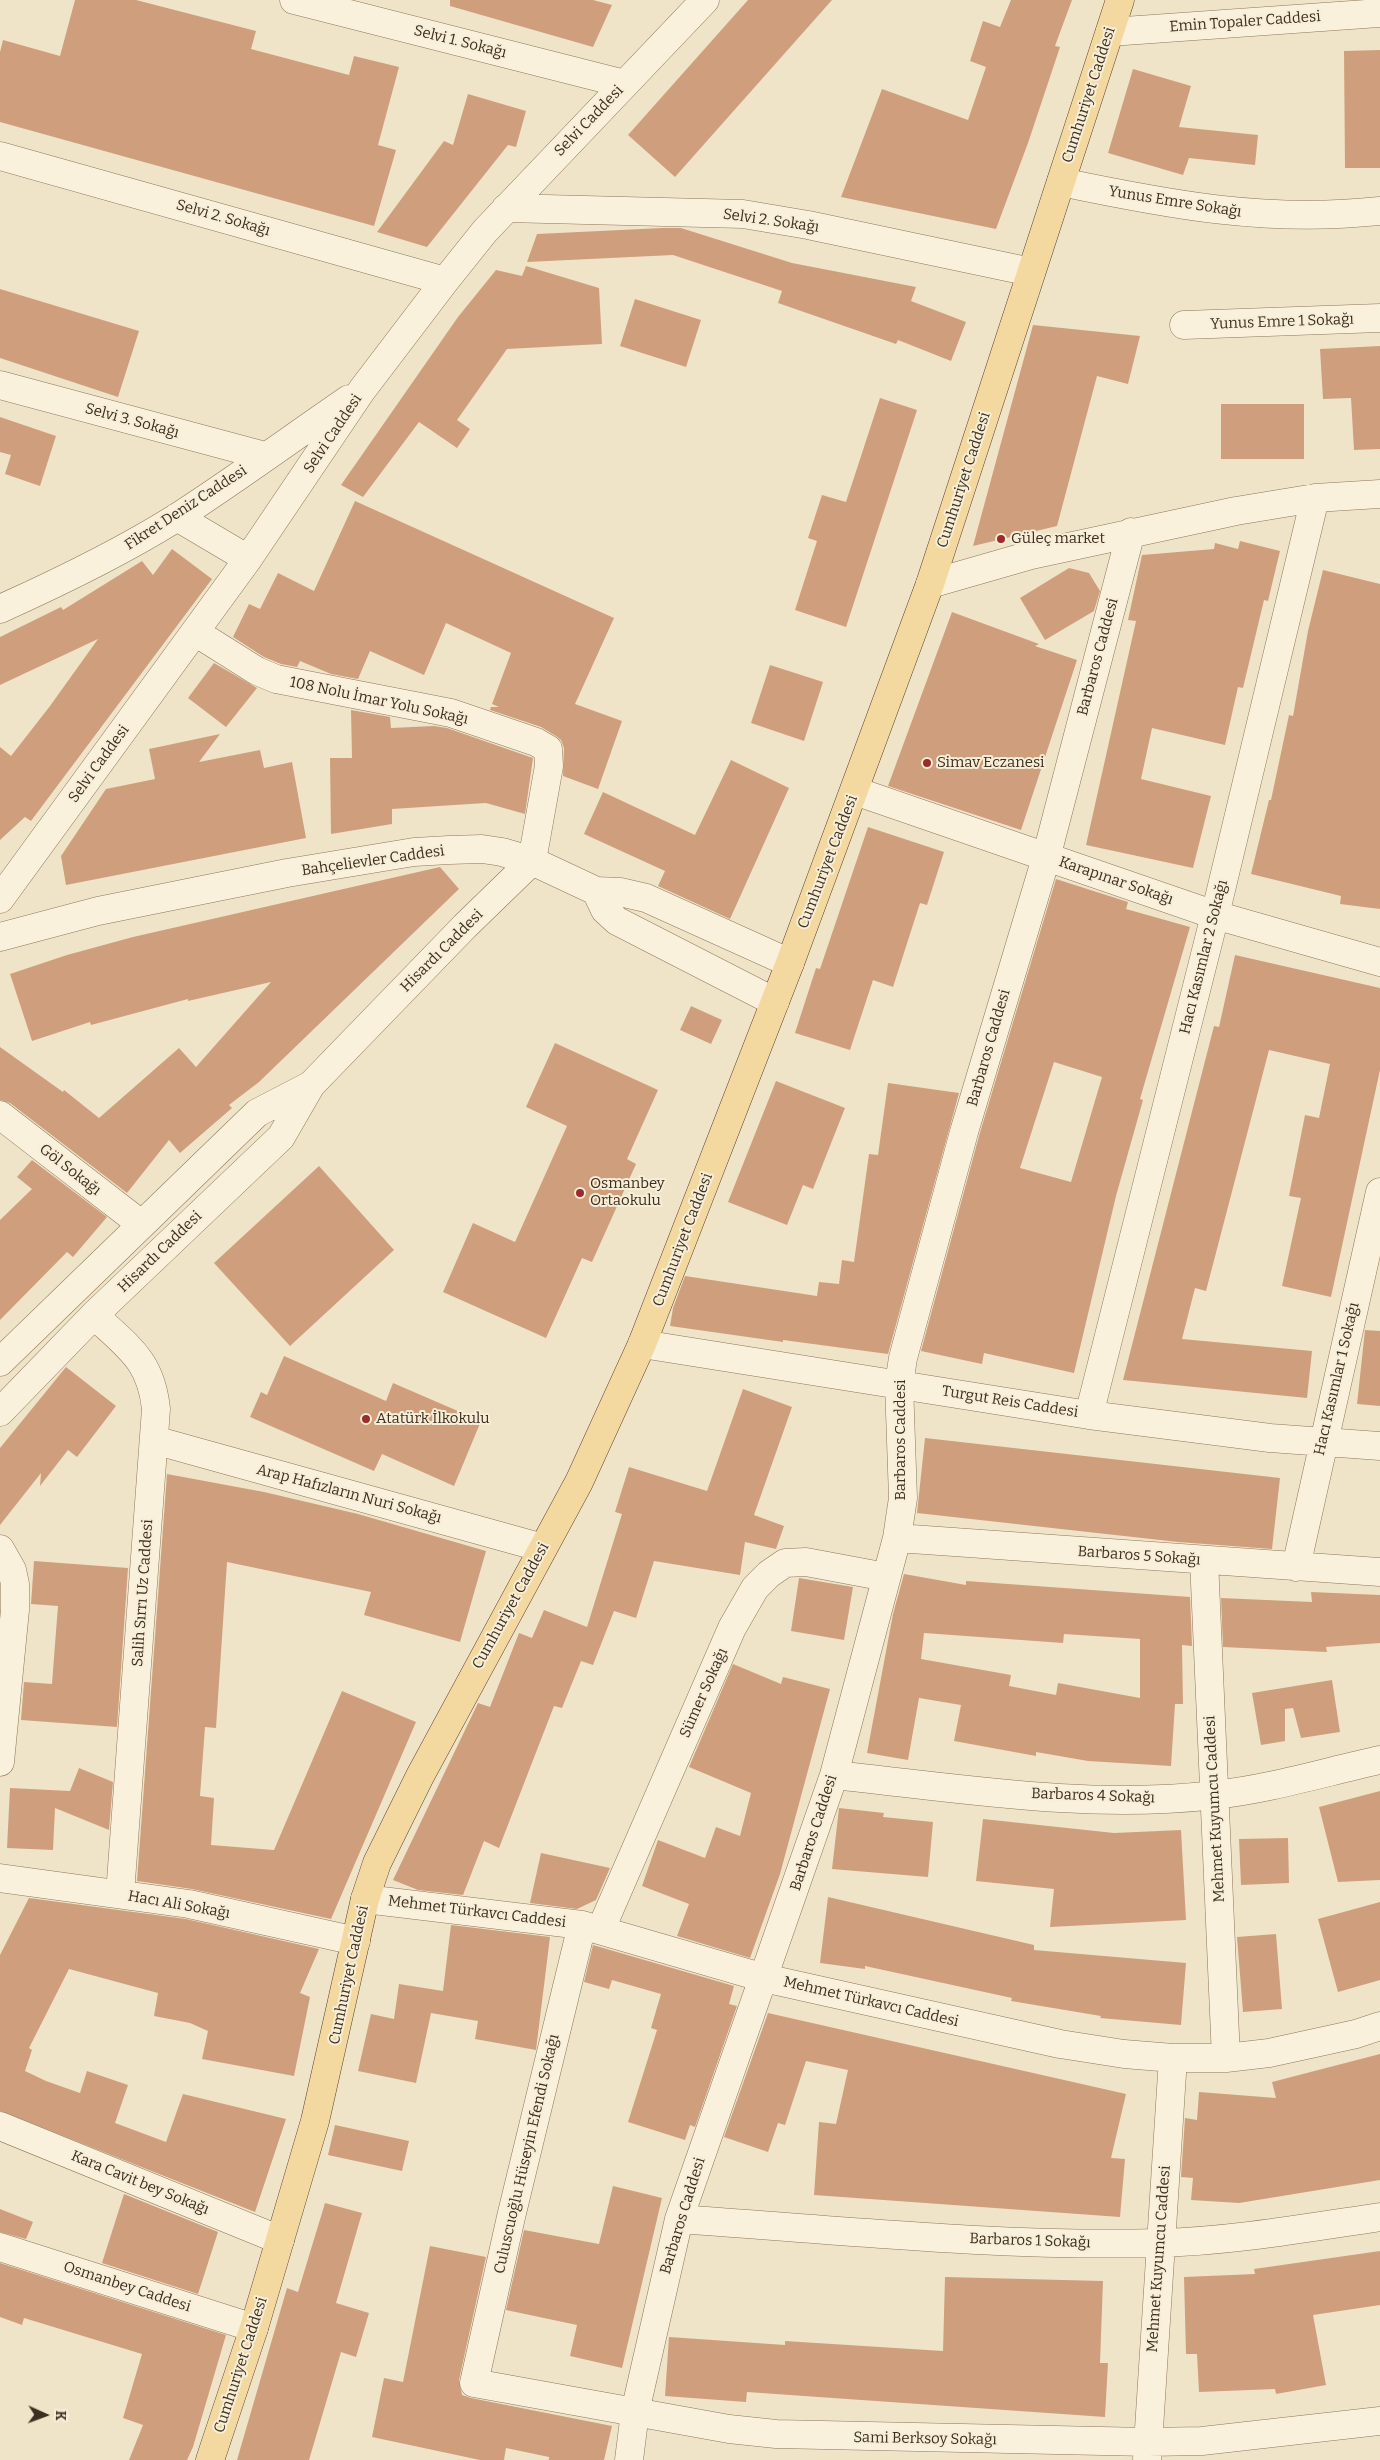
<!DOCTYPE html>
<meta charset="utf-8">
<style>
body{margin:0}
#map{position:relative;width:1380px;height:2460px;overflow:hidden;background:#f0e4c8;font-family:Bitter,serif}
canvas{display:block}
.north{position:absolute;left:20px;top:2390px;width:50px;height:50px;-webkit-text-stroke:4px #f7eed8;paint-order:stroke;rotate:92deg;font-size:14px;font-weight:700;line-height:20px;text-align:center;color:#3d2e20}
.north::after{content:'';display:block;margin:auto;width:18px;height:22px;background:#3d2e20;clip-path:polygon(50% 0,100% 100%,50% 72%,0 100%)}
</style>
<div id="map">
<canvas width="1380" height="2460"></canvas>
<div class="north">K</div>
</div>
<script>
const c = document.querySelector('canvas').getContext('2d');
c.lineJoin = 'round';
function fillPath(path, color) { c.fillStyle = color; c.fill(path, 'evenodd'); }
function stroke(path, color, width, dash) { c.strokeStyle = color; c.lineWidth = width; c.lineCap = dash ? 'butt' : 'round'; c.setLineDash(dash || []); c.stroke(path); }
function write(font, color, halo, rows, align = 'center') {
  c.font = font + ' Bitter,serif'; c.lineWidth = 4; c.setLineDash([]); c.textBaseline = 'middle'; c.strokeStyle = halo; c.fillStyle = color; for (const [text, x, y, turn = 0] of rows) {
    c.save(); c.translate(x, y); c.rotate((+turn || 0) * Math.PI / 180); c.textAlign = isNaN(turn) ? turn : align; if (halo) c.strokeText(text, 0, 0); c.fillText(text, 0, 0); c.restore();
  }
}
const building = new Path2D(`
 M 75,0 L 136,0 L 256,31 L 251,49 L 349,75 L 354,56 L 399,67 L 378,145 L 396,150 L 374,226 L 0,122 L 0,52 L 3,40 L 60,56 Z
 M 450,0 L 593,0 L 612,5 L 593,47 L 450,6 Z
 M 748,0 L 832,0 L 675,177 L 628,135 Z
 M 1011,0 L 1072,0 L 1055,46 L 1060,47 L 1028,143 L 996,229 L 841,197 L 882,89 L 968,120 L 986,67 L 970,61 L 983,21 L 1000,27 Z
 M 1380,50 L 1380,168 L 1345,168 L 1344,51 Z
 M 1133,69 L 1191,86 L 1179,127 L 1258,135 L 1255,165 L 1189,158 L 1183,175 L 1108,153 Z
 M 468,94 L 526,111 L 516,147 L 508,145 L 427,247 L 377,232 L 444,141 L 453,145 Z
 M 662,228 L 681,228 L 792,263 L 916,287 L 911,301 L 966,322 L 951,361 L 898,340 L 896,344 L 778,303 L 782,291 L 673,255 L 527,262 L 537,234 Z
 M 526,266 L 599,288 L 602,344 L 507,349 L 457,420 L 470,429 L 457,448 L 419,422 L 363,497 L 341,485 L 458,317 L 496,270 L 522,276 Z
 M 0,289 L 139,331 L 118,397 L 0,358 Z
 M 635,299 L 701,320 L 686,367 L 620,346 Z
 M 1033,325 L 1140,336 L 1128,384 L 1097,376 L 1057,526 L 973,546 Z
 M 1380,346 L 1380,449 L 1354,450 L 1351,398 L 1323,399 L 1320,349 Z
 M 880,398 L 917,410 L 846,627 L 795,610 L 817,541 L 808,538 L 822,495 L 846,502 Z
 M 1221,404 L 1304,404 L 1304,459 L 1221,459 Z
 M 0,417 L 56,436 L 40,486 L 5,474 L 11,455 L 0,452 Z
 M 355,501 L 614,618 L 575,704 L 622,721 L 598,789 L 563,776 L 564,748 L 561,740 L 556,736 L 541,727 L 490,710 L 491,707 L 499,707 L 492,704 L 511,653 L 446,623 L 424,675 L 370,651 L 358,679 L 331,674 L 300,661 L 297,667 L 281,664 L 264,657 L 233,637 L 249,604 L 260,609 L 278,573 L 314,591 Z
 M 1240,541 L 1280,551 L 1268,601 L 1264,600 L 1243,688 L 1238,687 L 1225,745 L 1152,728 L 1141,779 L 1211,796 L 1193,868 L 1086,845 L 1136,621 L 1128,620 L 1142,555 L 1214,549 L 1215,543 L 1238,549 Z
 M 172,549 L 212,579 L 31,821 L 25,817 L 0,840 L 0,747 L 11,756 L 50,706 L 98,639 L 0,685 L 0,637 L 61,607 L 63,610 L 142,561 L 153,575 Z
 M 1069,568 L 1089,573 L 1100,591 L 1094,611 L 1045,640 L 1020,598 Z
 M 1323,570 L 1380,584 L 1380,909 L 1340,904 L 1341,896 L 1251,874 L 1269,800 L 1271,800 L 1289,715 L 1293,716 L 1308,631 Z
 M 952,612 L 1039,644 L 1035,646 L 1077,660 L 1021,830 L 888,786 Z
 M 214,663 L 257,688 L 226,727 L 188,698 Z
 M 770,665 L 823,682 L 804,741 L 751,723 Z
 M 351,710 L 390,717 L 391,728 L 434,726 L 447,728 L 533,758 L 525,814 L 486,803 L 392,809 L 392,824 L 331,834 L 330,758 L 352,758 Z
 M 220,734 L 199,762 L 260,750 L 264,768 L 292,762 L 306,838 L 66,885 L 61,856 L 106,789 L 155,779 L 149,749 Z
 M 731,760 L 789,788 L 730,919 L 658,886 L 665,871 L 584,834 L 603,792 L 695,835 Z
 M 868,827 L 944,852 L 927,905 L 920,903 L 893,987 L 873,980 L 850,1050 L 795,1033 L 816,968 L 820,969 Z
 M 440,867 L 459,889 L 259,1082 L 229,1105 L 232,1108 L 180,1153 L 169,1140 L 127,1193 L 10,1103 L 0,1100 L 0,1047 L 63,1092 L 64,1090 L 99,1118 L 179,1048 L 196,1067 L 271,982 L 188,1001 L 188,999 L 91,1025 L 90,1022 L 32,1041 L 10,974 L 67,955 L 133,937 Z
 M 1056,879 L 1128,902 L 1126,909 L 1190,927 L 1140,1099 L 1143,1100 L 1116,1196 L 1074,1373 L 984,1353 L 982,1364 L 921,1351 L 979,1136 ZM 1054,1062 L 1102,1077 L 1071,1182 L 1020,1168 Z
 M 1235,955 L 1380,988 L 1380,1070 L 1331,1297 L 1282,1286 L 1301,1198 L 1289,1196 L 1305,1115 L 1319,1118 L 1330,1064 L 1269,1050 L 1206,1291 L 1195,1288 L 1182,1339 L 1312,1351 L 1307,1398 L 1123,1380 L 1214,1026 L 1219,1027 Z
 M 691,1006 L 722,1020 L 711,1044 L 680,1030 Z
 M 555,1043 L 658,1090 L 627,1159 L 636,1164 L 592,1262 L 582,1258 L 546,1338 L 443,1292 L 473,1223 L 515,1242 L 567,1126 L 526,1107 Z
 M 776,1081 L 845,1108 L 813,1189 L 803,1185 L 787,1225 L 728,1202 Z
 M 888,1083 L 959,1093 L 888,1354 L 783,1340 L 783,1342 L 670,1326 L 673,1308 L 685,1276 L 817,1296 L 819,1282 L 839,1284 L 842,1260 L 854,1262 L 869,1154 L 878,1155 Z
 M 32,1160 L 107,1217 L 73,1257 L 67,1252 L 0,1320 L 0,1220 L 32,1189 L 17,1177 Z
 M 319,1166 L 394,1250 L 290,1346 L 214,1263 Z
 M 1365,1330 L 1380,1331 L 1380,1406 L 1357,1404 Z
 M 284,1356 L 386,1401 L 393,1383 L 481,1421 L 454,1486 L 382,1454 L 374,1471 L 250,1417 L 261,1392 L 267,1395 Z
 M 66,1367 L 116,1406 L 77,1457 L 68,1450 L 40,1486 L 41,1473 L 0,1525 L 0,1448 Z
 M 743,1389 L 792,1407 L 754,1515 L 784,1526 L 776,1549 L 745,1542 L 740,1575 L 654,1561 L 636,1618 L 614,1611 L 593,1665 L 581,1661 L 562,1708 L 554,1706 L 499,1848 L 484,1841 L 463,1895 L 418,1890 L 393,1880 L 478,1703 L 490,1707 L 519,1633 L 532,1638 L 544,1610 L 587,1627 L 622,1514 L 615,1512 L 629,1467 L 707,1491 Z
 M 925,1438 L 1280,1478 L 1272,1549 L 1178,1542 L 917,1513 Z
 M 167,1474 L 264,1492 L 358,1514 L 486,1551 L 460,1642 L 364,1615 L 371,1592 L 227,1562 L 216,1728 L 205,1727 L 200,1796 L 214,1798 L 211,1845 L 274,1850 L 342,1691 L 416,1722 L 331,1919 L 192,1889 L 137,1881 Z
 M 34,1561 L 128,1568 L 117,1727 L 21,1720 L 24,1682 L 52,1684 L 55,1644 L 58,1606 L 31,1604 Z
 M 904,1574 L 966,1585 L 966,1581 L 1190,1597 L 1192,1646 L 1182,1645 L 1183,1704 L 1175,1704 L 1171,1766 L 1088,1761 L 1036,1752 L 1036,1756 L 954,1741 L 961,1705 L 919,1698 L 908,1760 L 867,1753 L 893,1614 ZM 924,1633 L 1063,1643 L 1064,1634 L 1140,1639 L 1140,1698 L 1058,1683 L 1056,1695 L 1009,1686 L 1011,1675 L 921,1659 Z
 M 799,1578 L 853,1587 L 844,1640 L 791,1631 Z
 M 1311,1592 L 1380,1595 L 1380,1643 L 1326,1647 L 1327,1652 L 1223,1647 L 1221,1598 L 1312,1602 Z
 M 733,1664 L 781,1684 L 783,1677 L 830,1689 L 780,1874 L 750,1958 L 677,1936 L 689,1904 L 642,1886 L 658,1840 L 705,1858 L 716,1827 L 740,1836 L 751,1793 L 689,1767 Z
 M 1332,1680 L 1340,1732 L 1301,1738 L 1293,1708 L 1285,1709 L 1285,1741 L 1261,1745 L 1252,1693 Z
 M 79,1768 L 113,1782 L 109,1830 L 55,1808 L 53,1850 L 7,1848 L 10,1788 L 70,1791 Z
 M 1380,1791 L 1380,1880 L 1338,1882 L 1319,1807 Z
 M 839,1808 L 884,1813 L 883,1817 L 933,1822 L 928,1877 L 832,1869 Z
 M 983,1819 L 1114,1833 L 1181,1830 L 1186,1920 L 1050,1927 L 1054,1889 L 976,1881 Z
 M 1288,1838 L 1289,1883 L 1241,1885 L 1239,1839 Z
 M 541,1853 L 610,1868 L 596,1900 L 577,1909 L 530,1903 Z
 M 828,1897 L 1034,1945 L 1034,1950 L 1186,1963 L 1181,2025 L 1100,2018 L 1101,2016 L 1011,2001 L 1012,1998 L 865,1966 L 865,1969 L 820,1963 Z
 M 29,1898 L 186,1919 L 319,1949 L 300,1993 L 310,1997 L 294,2076 L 202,2059 L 208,2031 L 190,2023 L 154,2016 L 158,1993 L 69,1969 L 29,2048 L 32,2050 L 25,2071 L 46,2081 L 80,2093 L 87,2071 L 128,2085 L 115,2123 L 166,2142 L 183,2094 L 286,2119 L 255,2212 L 0,2111 L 0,1955 Z
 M 1380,1902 L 1380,1980 L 1338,1992 L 1318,1919 Z
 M 451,1925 L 550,1937 L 536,2050 L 475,2039 L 478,2021 L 431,2013 L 416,2083 L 358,2071 L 371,2014 L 394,2019 L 399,1984 L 443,1991 Z
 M 1276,1934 L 1282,2009 L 1243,2012 L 1237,1937 Z
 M 593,1945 L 734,1986 L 729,2004 L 737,2006 L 695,2127 L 690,2125 L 685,2140 L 628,2122 L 657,2030 L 651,2028 L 661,1994 L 612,1980 L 609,1989 L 584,1982 Z
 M 768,2013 L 1126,2094 L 1111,2158 L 1125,2159 L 1120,2217 L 814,2195 L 819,2122 L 836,2124 L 848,2070 L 806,2061 L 785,2125 L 778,2123 L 768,2152 L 724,2137 Z
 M 1380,2054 L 1380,2180 L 1239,2203 L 1191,2200 L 1193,2178 L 1181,2177 L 1185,2118 L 1197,2120 L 1199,2092 L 1276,2098 L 1272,2082 Z
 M 335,2125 L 409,2141 L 402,2171 L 328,2155 Z
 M 613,2186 L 662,2198 L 622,2368 L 570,2356 L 577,2325 L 506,2310 L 524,2230 L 599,2244 Z
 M 124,2194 L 218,2232 L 198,2294 L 102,2263 Z
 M 325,2203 L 362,2213 L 336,2303 L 369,2313 L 356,2357 L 341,2352 L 309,2460 L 237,2460 L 287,2288 L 298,2292 Z
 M 0,2209 L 33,2222 L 26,2239 L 0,2232 Z
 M 430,2246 L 486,2257 L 459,2380 L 462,2395 L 471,2398 L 612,2426 L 604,2460 L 549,2460 L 549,2457 L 506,2448 L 504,2460 L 480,2460 L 372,2437 L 384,2378 L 403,2382 Z
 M 1380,2251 L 1380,2305 L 1313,2315 L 1326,2385 L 1276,2394 L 1275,2389 L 1199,2392 L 1197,2354 L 1186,2354 L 1184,2277 L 1255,2274 L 1254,2269 Z
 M 0,2263 L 226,2335 L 193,2447 L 187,2460 L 129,2460 L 143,2425 L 123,2418 L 142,2354 L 24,2318 L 22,2325 L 0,2317 Z
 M 945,2277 L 1103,2281 L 1100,2363 L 1108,2363 L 1105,2417 L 747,2392 L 746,2402 L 665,2396 L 669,2337 L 785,2345 L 785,2341 L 943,2351 Z`);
const minor = new Path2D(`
 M 294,0 L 625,84
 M 1110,32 L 1380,13
 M 0,156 L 445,281
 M 1061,182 C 1171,205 1267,223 1380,211
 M 506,208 L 743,214 L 808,225 L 1031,272
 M 1184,325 L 1380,318
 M 0,385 L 265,456
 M 177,517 L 248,559
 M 930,584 L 1031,555 L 1236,511 L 1315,498 L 1380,494
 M 0,609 C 60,582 120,553 176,518 C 235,480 292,438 349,399
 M 855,791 L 1215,915 L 1380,962
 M 596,891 L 605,910 L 617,921 L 775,1002
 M 0,899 L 248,559 L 362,390 L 445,281 L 485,231 L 705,0
 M 0,937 L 98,911 L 287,873 L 414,852 L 449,850 L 482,849 L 502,852 L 532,861 L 596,891 L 620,892 L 646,898 L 790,963
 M 0,1115 L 141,1224
 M 94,1315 C 128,1347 151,1360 156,1409 L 120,1894
 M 642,1344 L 1089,1415 L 1270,1438 L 1380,1446
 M 0,1362 L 257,1113 L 311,1085
 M 0,1412 L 94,1315 L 281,1137 L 311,1085 L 465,926 L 532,861 L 549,766 L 548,749 L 536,742 L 451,713 L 276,679 L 257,671 L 195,632
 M 1089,1415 L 1215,915 L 1315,498
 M 154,1440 L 543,1548
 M 897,1538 L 1380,1572
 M 0,1549 L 12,1570 L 15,1584 L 15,1610 L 0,1762
 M 1204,1560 L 1226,2058
 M 1296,1567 L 1380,1192
 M 834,1775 C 959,1788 1088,1810 1214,1795 C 1270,1789 1325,1772 1380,1760
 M 0,1878 L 189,1904 L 356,1941
 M 365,1899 L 582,1925 L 764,1978 L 1060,2044 L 1124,2054 L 1173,2058 L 1226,2058 L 1269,2053 L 1356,2034 L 1380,2026
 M 582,1925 L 511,2217 L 474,2383 L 729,2429 L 776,2434 L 1148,2442 L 1202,2441 L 1380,2421
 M 601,1929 L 732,1628 L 755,1588 L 769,1574 L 785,1563 L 806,1562 L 886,1577
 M 0,2126 L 280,2240
 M 679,2219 C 838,2230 999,2247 1159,2243 C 1233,2241 1306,2228 1380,2217
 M 0,2247 L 254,2328
 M 629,2460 L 635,2412 L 679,2219 L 834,1775 L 897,1538 L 903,1498 L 899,1384 L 903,1358 L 964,1132 L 1046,858 L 1131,532
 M 1147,2460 L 1173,2058`);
const major = new Path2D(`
 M 210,2460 L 254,2328 L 315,2121 L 365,1899 L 377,1863 L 420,1776 L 579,1482 L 642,1344 L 790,963 L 930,584 L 1120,0`);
const markers = [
 [1001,539,5,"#9e2a2b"],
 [927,763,5,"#9e2a2b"],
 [580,1193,5,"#9e2a2b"],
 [366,1419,5,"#9e2a2b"]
];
const streetNames = [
 ["Emin Topaler Caddesi",1245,22,-4],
 ["Selvi 1. Sokağı",460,42,14],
 ["Cumhuriyet Caddesi",1089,95,-72],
 ["Selvi Caddesi",589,121,-46],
 ["Yunus Emre Sokağı",1175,202,9],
 ["Selvi 2. Sokağı",223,218,16],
 ["Selvi 2. Sokağı",771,221,8],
 ["Yunus Emre 1 Sokağı",1282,322,-2],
 ["Selvi 3. Sokağı",132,421,15],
 ["Selvi Caddesi",333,434,-56],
 ["Cumhuriyet Caddesi",964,480,-72],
 ["Fikret Deniz Caddesi",186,508,-33],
 ["Barbaros Caddesi",1098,657,-75],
 ["108 Nolu İmar Yolu Sokağı",379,701,12],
 ["Selvi Caddesi",99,764,-54],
 ["Bahçelievler Caddesi",373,861,-8],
 ["Cumhuriyet Caddesi",828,862,-69],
 ["Karapınar Sokağı",1116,881,19],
 ["Hisardı Caddesi",442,951,-45],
 ["Hacı Kasımlar 2 Sokağı",1204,957,-76],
 ["Barbaros Caddesi",989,1048,-74],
 ["Göl Sokağı",70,1170,38],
 ["Cumhuriyet Caddesi",683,1240,-69],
 ["Hisardı Caddesi",160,1252,-44],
 ["Hacı Kasımlar 1 Sokağı",1337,1379,-77],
 ["Turgut Reis Caddesi",1010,1402,9],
 ["Barbaros Caddesi",901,1440,-90],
 ["Arap Hafızların Nuri Sokağı",349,1494,15],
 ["Barbaros 5 Sokağı",1139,1556,4],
 ["Salih Sırrı Uz Caddesi",143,1593,-86],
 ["Cumhuriyet Caddesi",511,1606,-61],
 ["Sümer Sokağı",704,1693,-66],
 ["Barbaros 4 Sokağı",1093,1796,2],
 ["Mehmet Kuyumcu Caddesi",1215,1809,-93],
 ["Barbaros Caddesi",814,1833,-72],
 ["Hacı Ali Sokağı",179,1905,10],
 ["Mehmet Türkavcı Caddesi",477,1912,7],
 ["Cumhuriyet Caddesi",349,1975,-78],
 ["Mehmet Türkavcı Caddesi",871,2002,13],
 ["Culuscuoğlu Hüseyin Efendi Sokağı",527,2154,-77],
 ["Kara Cavit bey Sokağı",140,2183,22],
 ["Barbaros Caddesi",683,2216,-73],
 ["Barbaros 1 Sokağı",1030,2241,2],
 ["Mehmet Kuyumcu Caddesi",1159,2259,-86],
 ["Osmanbey Caddesi",127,2287,18],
 ["Cumhuriyet Caddesi",241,2365,-72],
 ["Sami Berksoy Sokağı",925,2439,1]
];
const poiNames = [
 ["Güleç market",1011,539],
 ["Simav Eczanesi",937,763],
 ["Osmanbey",590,1184],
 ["Ortaokulu",590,1201],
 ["Atatürk İlkokulu",376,1419]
];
fillPath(building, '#cf9f7d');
stroke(minor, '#8d765c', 29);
stroke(major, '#5b4430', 29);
stroke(minor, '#faf1dc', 28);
stroke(major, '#f3d9a0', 28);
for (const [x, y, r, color] of markers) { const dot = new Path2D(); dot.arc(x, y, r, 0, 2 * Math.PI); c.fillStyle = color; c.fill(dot); stroke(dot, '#f7eed8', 2); }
write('15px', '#3d2e20', '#f7eed8', streetNames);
write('15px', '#3d2e20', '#f7eed8', poiNames, 'left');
</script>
